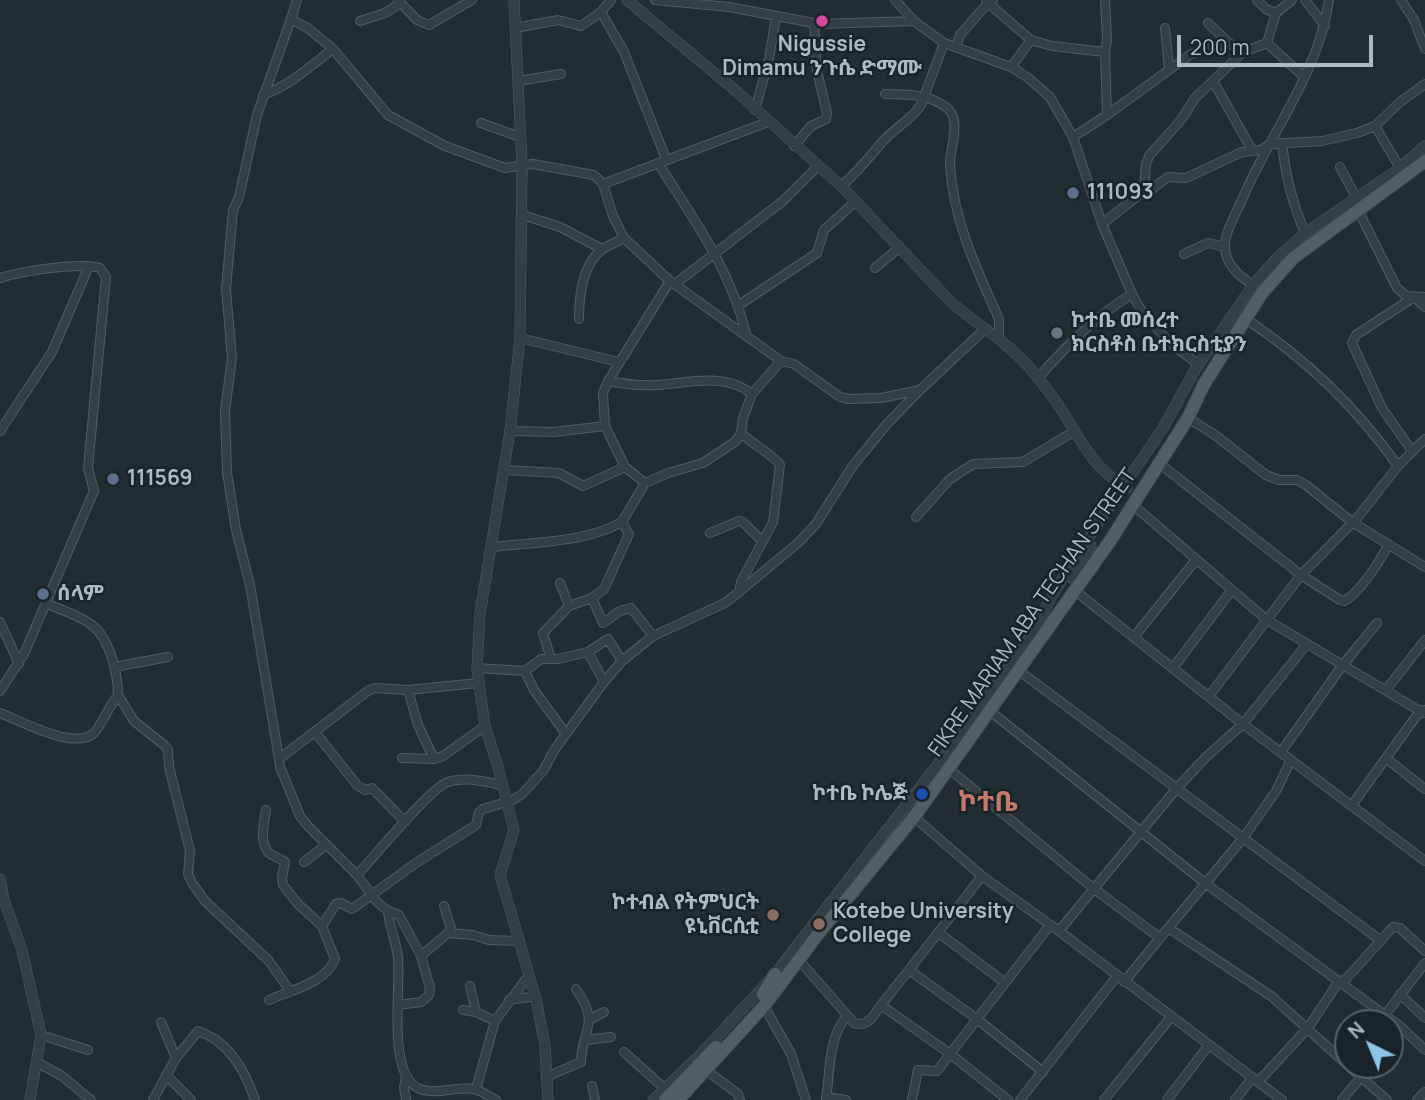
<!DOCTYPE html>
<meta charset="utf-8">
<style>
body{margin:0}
#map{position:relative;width:1425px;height:1100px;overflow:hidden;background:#222d33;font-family:Manrope,sans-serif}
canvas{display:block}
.north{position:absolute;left:1334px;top:1009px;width:70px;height:70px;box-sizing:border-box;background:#1a2328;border:2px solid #565f65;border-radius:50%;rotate:317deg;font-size:19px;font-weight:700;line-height:28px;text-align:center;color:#afbac0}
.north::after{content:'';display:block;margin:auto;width:24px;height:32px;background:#8cc5e8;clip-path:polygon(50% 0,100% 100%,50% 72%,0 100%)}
.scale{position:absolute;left:1177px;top:35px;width:196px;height:32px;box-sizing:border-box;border:4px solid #afbac0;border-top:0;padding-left:9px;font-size:21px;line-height:24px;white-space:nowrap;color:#afbac0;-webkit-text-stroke:5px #1a2328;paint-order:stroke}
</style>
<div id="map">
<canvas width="1425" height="1100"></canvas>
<div class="north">N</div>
<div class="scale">200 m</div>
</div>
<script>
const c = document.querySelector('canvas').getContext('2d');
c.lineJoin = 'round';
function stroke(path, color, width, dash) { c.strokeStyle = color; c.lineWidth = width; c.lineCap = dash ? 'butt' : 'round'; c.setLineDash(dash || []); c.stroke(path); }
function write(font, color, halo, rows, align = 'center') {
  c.font = font + ' Manrope,"Noto Sans Ethiopic",sans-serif'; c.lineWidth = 5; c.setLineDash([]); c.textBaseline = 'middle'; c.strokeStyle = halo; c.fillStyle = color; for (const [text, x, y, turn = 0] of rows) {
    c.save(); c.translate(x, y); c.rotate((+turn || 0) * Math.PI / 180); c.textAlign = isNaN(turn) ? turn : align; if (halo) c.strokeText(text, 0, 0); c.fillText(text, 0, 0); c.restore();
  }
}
const minor = new Path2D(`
 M 297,0 L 291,19 L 309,29 L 333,49 L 388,115 L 445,146 L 505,168 L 533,164 L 594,175 L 603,184 L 613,216 L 624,238 L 670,281 L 781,361
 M 398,0 L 417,20 L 429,25 L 472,0
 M 611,0 L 601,12 L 624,52 L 666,159
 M 655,0 L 729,7 L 819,24 L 914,21
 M 895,0 L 914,21 L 944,43 L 1011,67 L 1027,77 L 1050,97 L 1073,137 L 1102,224 L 1132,294 L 1141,310 L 1168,341 L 1199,365
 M 993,0 L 988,3 L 1031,40
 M 1257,0 L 1266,9 L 1276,13
 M 1305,0 L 1325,26
 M 1401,0 L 1414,20 L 1425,49
 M 360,21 L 385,13 L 401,3
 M 1208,23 L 1229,43
 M 515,28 L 558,20 L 581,26 L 601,12
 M 1165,28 L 1169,69
 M 1267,43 L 1276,13 L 1292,0
 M 956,47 L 960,35 L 988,3 L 986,0
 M 1011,67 L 1031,40 L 1052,46 L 1105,52 L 1107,40 L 1105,0
 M 518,81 L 561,74
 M 1213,81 L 1252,150
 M 885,94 C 907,95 929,93 947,108 C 962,120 950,147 950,164 C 953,218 974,264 996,312 L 999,320 L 999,338
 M 263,95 C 291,85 310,66 333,49
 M 755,110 L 769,59 L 776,17
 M 1107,115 L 1191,54 L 1229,43 L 1243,52
 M 481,123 L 520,137
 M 1375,126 L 1400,168
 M 1073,137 L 1107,115 L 1105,52
 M 1282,143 C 1285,174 1293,205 1305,233
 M 794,146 L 811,126 L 826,119 L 827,113 L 817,71 L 814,23
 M 658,163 C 693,218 731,270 746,334
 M 1340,167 L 1356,197
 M 603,184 L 768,122
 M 841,186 C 858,172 870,156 884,140 C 896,127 911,120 921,105 L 944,43
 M 1144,191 L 1146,164 L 1149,156 L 1181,120 L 1195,98 L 1243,52 L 1267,43 L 1304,77
 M 1358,210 L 1397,288 L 1406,296 L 1425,297
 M 523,215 L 560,227 L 602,249
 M 1102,224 L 1144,191 L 1149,191 L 1168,177 L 1186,178 L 1242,152 L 1261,150 L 1270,144 L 1322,141 L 1357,133 L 1375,126 L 1400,102 L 1425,84
 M 1184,254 L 1208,243 L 1225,247
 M 875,268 L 900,247
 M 0,278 C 22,271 79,262 100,268 L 106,277 L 88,468 L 94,491 L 24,654 L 0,691
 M 675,284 L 783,201 L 818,166
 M 1253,285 C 1239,276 1226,265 1225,248 C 1224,233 1235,216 1241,202 C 1269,135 1319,73 1329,0
 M 1414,297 L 1425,307
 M 739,305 L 817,253 L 824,230 L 856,201
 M 579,319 C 579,297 582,267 600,251 C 606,246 617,242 624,238
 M 1246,319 C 1306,359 1357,408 1398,466
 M 520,338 L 619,362
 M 1038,378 C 1067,345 1095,317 1132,294
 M 608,381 L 670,281
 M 1188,418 L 1215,435 L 1266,475 L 1279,480 L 1297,480 L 1306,485 L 1352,522 L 1425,567
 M 605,426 L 603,393 L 608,381 C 624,384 640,386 657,385 C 689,383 724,372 752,394 L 781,361 L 794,364 L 840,397 L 849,399 L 881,398 L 920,390 L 985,329
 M 0,431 L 52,352 L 89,266
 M 510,431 L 554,432 L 605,426 L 625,467
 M 1412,451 L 1382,408 L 1352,343 L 1356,335 L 1414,297
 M 1160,464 L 1301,575 L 1340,600 L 1344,601 C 1361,592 1378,563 1388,546
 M 505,470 L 559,473 L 583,486 L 625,467 L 645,483
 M 1133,505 L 1267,620 L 1420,711 L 1425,710
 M 916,517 L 950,479 L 973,464 L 1023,462 L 1073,432
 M 710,533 L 739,521 L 743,522 L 762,541
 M 492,547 C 534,542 585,543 622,522
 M 560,583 L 569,606
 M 1074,590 L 1243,724 L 1425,861
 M 739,592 L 798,543 L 816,524 L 852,467 L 886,425 L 920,390
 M 592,598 L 603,623 L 620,611 L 631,608 L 653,636
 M 0,622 L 19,664
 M 1134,637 L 1195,561
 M 588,652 L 604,682
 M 551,659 L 543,633 L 569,606 L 592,598 L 604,589 L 629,534 L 622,522 L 645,483 L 668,473 L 703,463 L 736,441 L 741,433 L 743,418 L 752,394
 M 114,667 L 168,657
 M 477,668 L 525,671 L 541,659 L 558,659 L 588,652 L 608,639 L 622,661
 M 1173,668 L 1231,591
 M 1018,670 L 1380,940
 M 525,671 L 534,690 L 566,734
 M 478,683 L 408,690 L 376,688 L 369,690 L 279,759 L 280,767 L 300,816 L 308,826 L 357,875 C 374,857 430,788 448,782 C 465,776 486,782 502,785
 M 408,690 L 418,725 L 434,759
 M 1386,690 L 1425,640
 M 118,695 L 134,721 L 164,745 L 168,750 L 169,767 L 190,851 L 188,874 L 192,883 L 205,901 L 269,961 L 290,991
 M 1209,696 L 1301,575 L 1358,517 L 1398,466 L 1425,439
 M 990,711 L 1205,883 L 1401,1027 L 1425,1050
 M 0,713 C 21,721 75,751 94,733 C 101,726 109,706 118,695 C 118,674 110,639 92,625 C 79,615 62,610 47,604
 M 315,732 L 357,785 L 365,790 L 372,788 L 405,822
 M 1281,752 L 1342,666 L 1377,623
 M 402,758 L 434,759 L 443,756 L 485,726
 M 279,759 L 250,585 L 236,530 L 227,472 L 225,411 L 232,358 L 226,289 L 233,210 L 239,197 L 257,115 L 291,19
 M 1387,759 L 1425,789
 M 948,768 L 1093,888 L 1160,938 L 1244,837 L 1276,791 L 1291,760
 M 1352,805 L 1420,711 L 1423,713
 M 266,810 C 264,823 259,843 269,853 C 274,857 280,858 285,862 L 282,877 L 283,885 L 298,904 L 322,926 L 335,959 C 326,983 291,990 269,1000
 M 914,817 L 982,876 L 1059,931 L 1282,1100
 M 304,862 L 326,845
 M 357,875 L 377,902 L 388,911 C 389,928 397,942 398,959 C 401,988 387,1073 418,1088 C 437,1097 458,1084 477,1090 C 483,1092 490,1097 496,1100
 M 444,906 L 452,932
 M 388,911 L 399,915 L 421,956
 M 322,926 L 336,904 L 341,903 L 352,909 L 416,863 L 476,825 L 479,812 L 483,809 L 513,800 L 523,793 L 543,771 L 555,749 L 604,682 L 622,661 L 653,636 L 725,603 L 739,592 L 741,582 L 773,522 L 780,465 C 776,457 751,443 741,433
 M 1170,929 L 1271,996 L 1361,1077 L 1342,1100
 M 1059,931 L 1177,788 L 1206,757 L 1243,724 L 1307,644
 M 939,933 L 1004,982
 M 798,959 L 854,1023 C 868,1028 874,1015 881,1005 L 949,1053 L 1008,1100
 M 909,970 L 982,876
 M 1124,982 L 1160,938
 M 470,986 L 476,1012
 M 1400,994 L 1425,1018
 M 509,1000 L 530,997
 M 398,1005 L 421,1002 L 429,995 L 430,988 L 421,956 L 448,933 L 473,935 L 489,940 L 520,941
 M 881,1005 L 909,970 L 977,1019 L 937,1071 L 918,1070 L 912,1100
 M 764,1006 L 791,1054 L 806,1100
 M 463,1010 L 476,1012 L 495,1021
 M 1385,1015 L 1425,963
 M 589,1020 L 604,1012
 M 161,1022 L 176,1058
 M 41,1035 L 88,1050
 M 586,1040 L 611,1037
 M 624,1052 L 665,1089
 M 38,1063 L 62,1076 L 91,1100
 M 706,1070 L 738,1094 L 740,1100
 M 1043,1072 L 977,1019 L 1050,925
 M 166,1075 L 191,1100
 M 406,1077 L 404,1087 L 406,1100
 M 546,1077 L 581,1062 C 582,1028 601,1025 576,989
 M 1361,1077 L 1387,1100
 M 1258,1082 L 1308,1028 L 1339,981 L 1345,980 L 1393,927 L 1400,928 L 1425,951
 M 592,1086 L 595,1100
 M 476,1089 L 495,1021 L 529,975
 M 826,1097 L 846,1100
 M 153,1100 L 176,1058 L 198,1031 C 229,1041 245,1070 255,1100
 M 826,1100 C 830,1073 828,1037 847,1016
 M 1020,1100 L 1117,976
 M 1104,1100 L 1171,1017
 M 1167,1100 L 1208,1046
 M 1235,1100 L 1252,1078
 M 1417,1100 L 1425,1092`);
const tertiary = new Path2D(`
 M 514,0 L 522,164 L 520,338 L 510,431 L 480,614 L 477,668 L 485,726 L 498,767 L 514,830 L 500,875 L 536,999 L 545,1046 L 548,1100
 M 627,0 L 736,91 L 841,186 L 950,301 C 976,324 1006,341 1029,367 C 1039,379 1050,392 1059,406 C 1080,438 1091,467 1127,488
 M 1071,578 L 1091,546
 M 0,879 L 4,900 L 22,950 L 41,1035 L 30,1100
 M 653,1100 L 698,1057 L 775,974 L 967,727 L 1035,630 L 1049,601 L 1076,556 L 1163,428 L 1195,370 L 1253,285 L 1278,257 L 1305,233 L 1400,168 L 1425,146`);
const primary = new Path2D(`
 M 763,994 L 775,974
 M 665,1100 L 716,1047
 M 678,1100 L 764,1006 L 818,934 L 914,817 L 1110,541 L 1188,418 L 1204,384 L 1262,293 L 1293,258 L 1425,161`);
const markers = [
 [822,21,7,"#d1479c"],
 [1073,193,7,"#5c6f8a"],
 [1057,333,7,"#6b7280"],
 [113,479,7,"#5c6f8a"],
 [43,594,7,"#5c6f8a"],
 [922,794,7,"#1a4fb4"],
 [773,915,7,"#8d6e63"],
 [819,924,7,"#8d6e63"]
];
const poiNames = [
 ["Nigussie",822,45,"center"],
 ["Dimamu ንጉሴ ድማሙ",822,69,"center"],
 ["111093",1087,193],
 ["ኮተቤ መሰረተ",1071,321],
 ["ክርስቶስ ቤተክርስቲያን",1071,345],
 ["111569",127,479],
 ["ሰላም",57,594],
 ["ኮተቤ ኮሌጅ",908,794,"right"],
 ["ኮተብል የትምህርት",759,903,"right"],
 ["ዩኒቨርሲቲ",759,927,"right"],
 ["Kotebe University",833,912],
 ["College",833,936]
];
const streetNames = [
 ["FIKRE MARIAM ABA TECHAN STREET",1033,613,-55]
];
const districtNames = [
 ["ኮተቤ",988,803]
];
stroke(minor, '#525c61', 10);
stroke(tertiary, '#525c61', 11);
stroke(primary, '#414a50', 14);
stroke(minor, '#353e44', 8);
stroke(tertiary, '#353e44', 10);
stroke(primary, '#535e64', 12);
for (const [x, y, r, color] of markers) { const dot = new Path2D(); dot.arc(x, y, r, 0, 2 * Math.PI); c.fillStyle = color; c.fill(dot); stroke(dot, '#1a2328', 2.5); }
write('bold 21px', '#afbac0', '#1a2328', poiNames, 'left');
write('21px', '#afbac0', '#1a2328', streetNames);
write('bold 28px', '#c37967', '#1a2328', districtNames);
</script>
